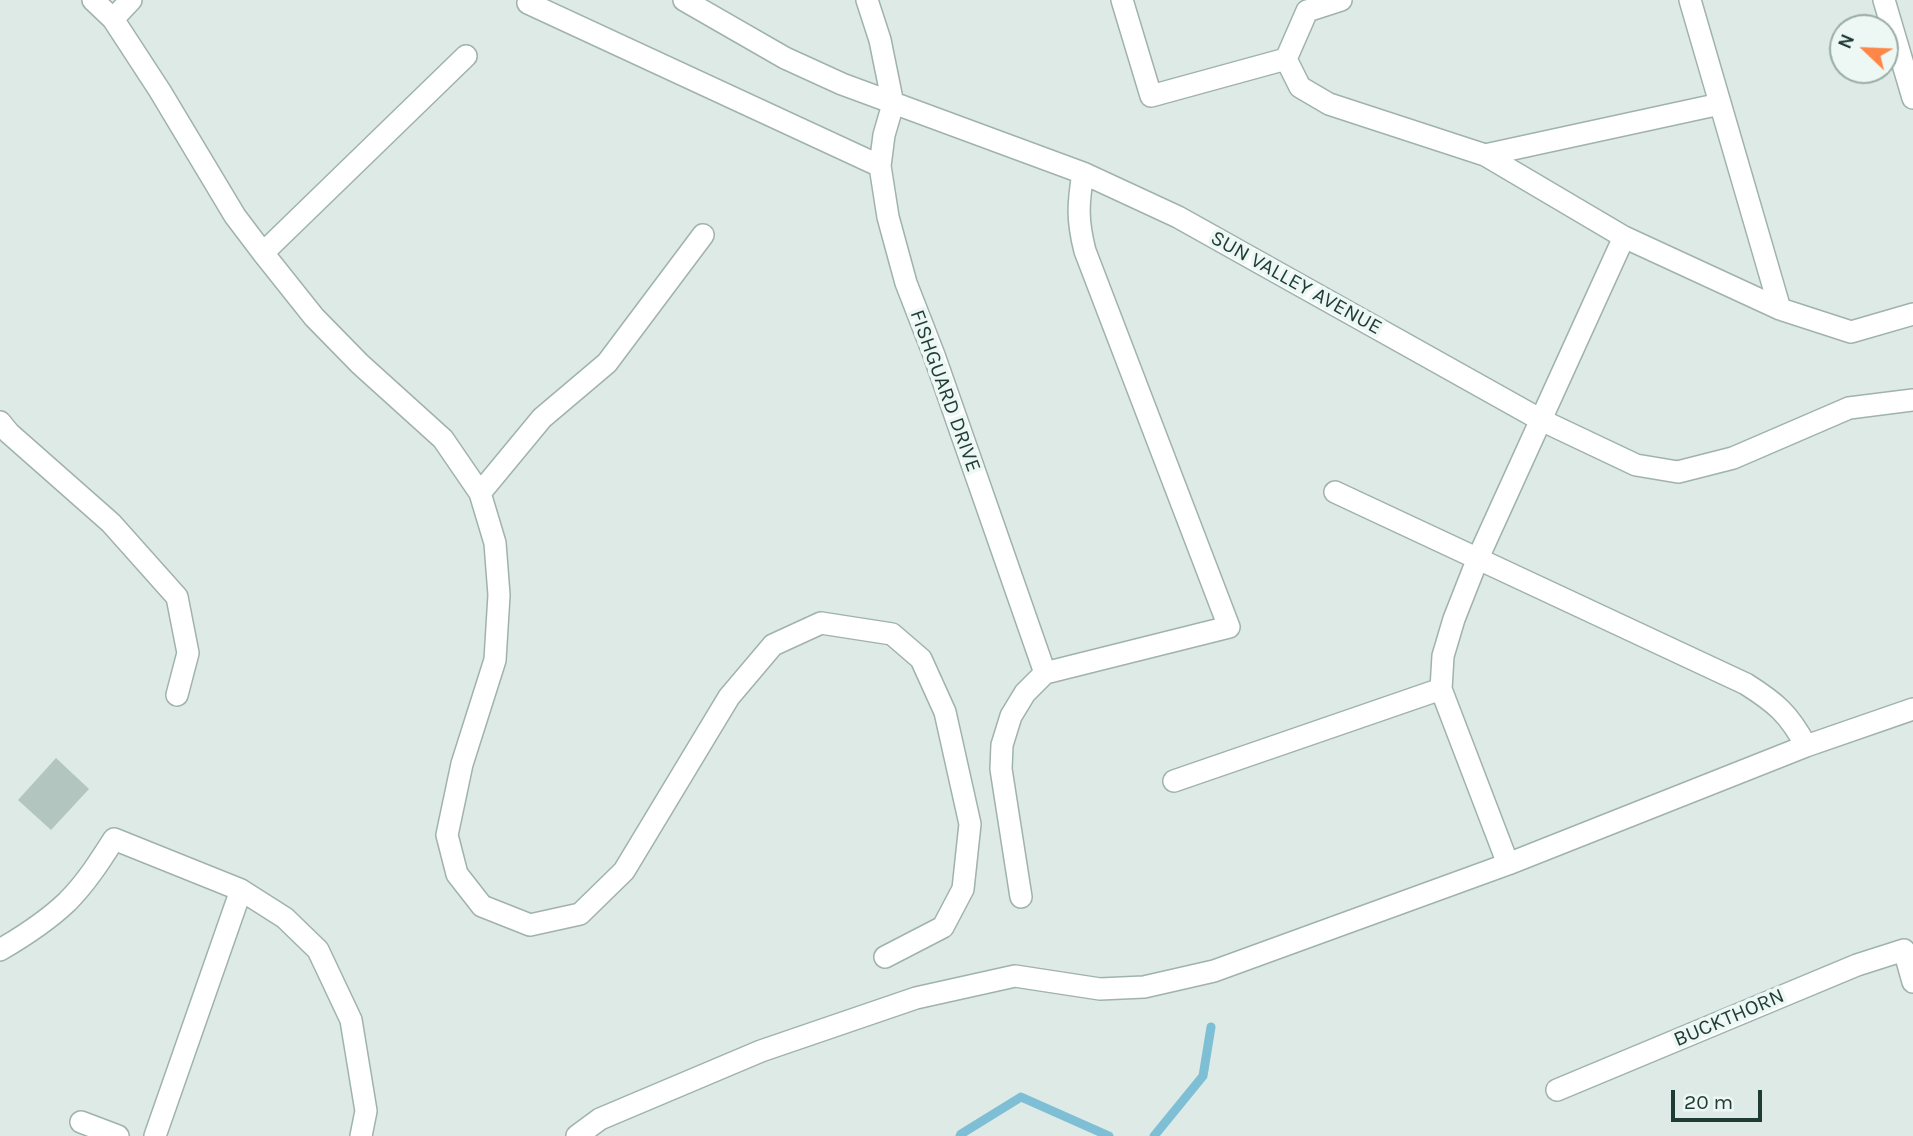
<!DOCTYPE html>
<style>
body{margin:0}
#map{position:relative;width:1913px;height:1136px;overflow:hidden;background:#ddeae6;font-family:Karla,sans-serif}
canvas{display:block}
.north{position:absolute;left:1829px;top:14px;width:70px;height:70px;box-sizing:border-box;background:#edf7f3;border:2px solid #9aaca7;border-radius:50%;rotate:293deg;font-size:19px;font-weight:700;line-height:28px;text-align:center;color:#1e3b36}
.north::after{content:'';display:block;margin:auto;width:24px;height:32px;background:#fd8748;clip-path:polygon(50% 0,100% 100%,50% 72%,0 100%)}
.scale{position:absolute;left:1671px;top:1090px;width:91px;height:32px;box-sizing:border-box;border:4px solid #1e3b36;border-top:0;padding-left:9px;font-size:21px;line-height:24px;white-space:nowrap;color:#1e3b36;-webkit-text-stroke:5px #edf7f3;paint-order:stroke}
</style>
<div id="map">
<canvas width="1913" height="1136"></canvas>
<div class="north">N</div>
<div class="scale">20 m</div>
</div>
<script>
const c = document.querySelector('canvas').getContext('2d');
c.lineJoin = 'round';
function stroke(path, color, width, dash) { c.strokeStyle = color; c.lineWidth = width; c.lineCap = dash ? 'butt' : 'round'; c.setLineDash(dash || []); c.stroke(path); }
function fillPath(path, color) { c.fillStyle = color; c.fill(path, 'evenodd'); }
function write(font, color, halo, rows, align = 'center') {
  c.font = font + ' Karla,sans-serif'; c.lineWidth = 7; c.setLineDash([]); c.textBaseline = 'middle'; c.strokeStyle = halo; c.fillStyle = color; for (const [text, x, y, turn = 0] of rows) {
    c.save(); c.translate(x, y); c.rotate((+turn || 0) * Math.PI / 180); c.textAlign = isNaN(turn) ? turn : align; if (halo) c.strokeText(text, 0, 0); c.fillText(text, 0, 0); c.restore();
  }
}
const stream = new Path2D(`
 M 960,1136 L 961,1134 L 1021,1097 L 1109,1136
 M 1154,1136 L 1203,1076 L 1211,1027`);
const building = new Path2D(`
 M 56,758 L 89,789 L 51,830 L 18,800 Z`);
const minor = new Path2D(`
 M 93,0 L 113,19 L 160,91 L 235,216 L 263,253 L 314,317 L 360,364 L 443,439 L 480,493 L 495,543 L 499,595 L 495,660 L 462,764 L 447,835 L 457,874 L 482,906 L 530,925 L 580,914 L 624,871 L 729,697 L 773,645 L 821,623 L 892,634 L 921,659 L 945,712 L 970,824 L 963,889 L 943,927 L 885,957
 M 684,0 L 785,58 L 842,84 L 1083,173 L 1178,217 L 1541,420 L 1636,465 L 1678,472 L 1733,458 L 1849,408 L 1913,400
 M 867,0 L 880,40 L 893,104 L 884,135 L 880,166 L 888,217 L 906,283 L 934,355 L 1045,673
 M 1122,0 L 1151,96 L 1286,59 L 1307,11 L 1341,0
 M 1690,0 L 1780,309
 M 1884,0 L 1913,98
 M 528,3 L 880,166
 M 113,19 L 131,0
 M 1286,59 L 1300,87 L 1329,104 L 1485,155 L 1624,237 L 1780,309 L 1851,332 L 1913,314
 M 1485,155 L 1720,104
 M 263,253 L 466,56
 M 0,422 L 9,433 L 111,523 L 177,597 L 188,653 L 177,695
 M 1335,492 L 1746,684 C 1776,703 1789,714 1806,746
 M 480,493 L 542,418 L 607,363 L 703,235
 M 1174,781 L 1441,689
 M 1508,864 L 1441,689 L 1443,656 L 1454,619 L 1478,558 L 1624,237
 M 1021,897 L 1001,769 L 1002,745 L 1011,716 L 1025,693 L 1045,673 L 1229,627 L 1085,251 C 1077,220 1078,204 1083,173
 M 0,950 C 24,936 47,921 67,902 C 86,883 100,861 114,839 L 241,890 L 285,918 L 318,950 L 351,1020 L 366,1111 L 361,1136
 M 1557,1090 L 1857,965 L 1904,950 L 1913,982
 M 81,1122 L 118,1136
 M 155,1136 L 241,890
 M 577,1136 L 600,1119 L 761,1051 L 916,998 L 1015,976 L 1100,989 L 1144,987 L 1214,971 L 1508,864 L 1806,746 L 1913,709`);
const streetNames = [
 ["SUN VALLEY AVENUE",1296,283,29],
 ["FISHGUARD DRIVE",945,391,70],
 ["BUCKTHORN",1729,1018,-23]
];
stroke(stream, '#7fbfd5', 9);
fillPath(building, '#b2c5bf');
stroke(minor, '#a0b2ae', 24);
stroke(minor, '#fff', 21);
write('21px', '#1e3b36', '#edf7f3', streetNames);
</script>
